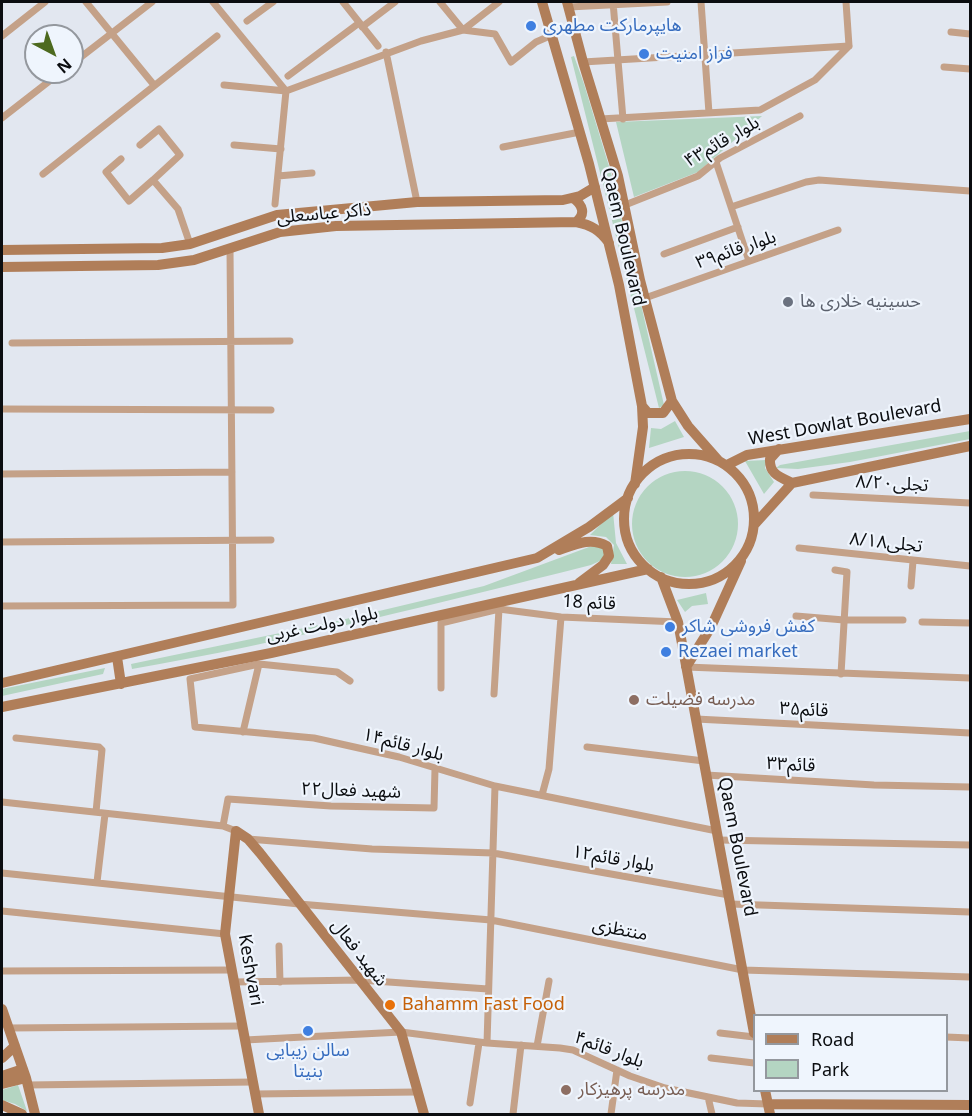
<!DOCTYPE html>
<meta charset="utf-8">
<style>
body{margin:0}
#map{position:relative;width:972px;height:1116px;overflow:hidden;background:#e2e7f0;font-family:"Noto Sans",sans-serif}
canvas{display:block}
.frame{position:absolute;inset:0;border:3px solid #0b0d10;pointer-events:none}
.legend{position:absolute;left:753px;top:1014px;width:195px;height:78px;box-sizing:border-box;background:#eff5fd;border:2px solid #94989e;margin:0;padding:8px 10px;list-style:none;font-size:18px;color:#0b0d10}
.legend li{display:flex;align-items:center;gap:12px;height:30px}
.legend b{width:30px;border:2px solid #94989e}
.north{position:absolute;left:24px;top:24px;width:60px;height:60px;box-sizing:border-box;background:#eff5fd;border:2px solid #94989e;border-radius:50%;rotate:139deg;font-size:16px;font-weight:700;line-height:24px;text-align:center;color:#0b0d10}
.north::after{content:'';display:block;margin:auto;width:21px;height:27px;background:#4d6a1f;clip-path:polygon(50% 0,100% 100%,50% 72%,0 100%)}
</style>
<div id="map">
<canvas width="972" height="1116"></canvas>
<div class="frame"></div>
<ul class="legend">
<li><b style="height:8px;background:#b07e59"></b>Road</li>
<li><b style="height:16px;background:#b4d5c2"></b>Park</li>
</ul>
<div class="north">N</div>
</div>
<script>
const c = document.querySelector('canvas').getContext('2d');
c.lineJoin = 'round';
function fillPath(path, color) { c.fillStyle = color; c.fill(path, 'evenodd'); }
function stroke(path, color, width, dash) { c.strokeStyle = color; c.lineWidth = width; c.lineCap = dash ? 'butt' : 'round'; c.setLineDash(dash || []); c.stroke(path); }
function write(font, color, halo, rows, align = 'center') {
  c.font = font + ' "Noto Sans","Noto Sans Arabic",sans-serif'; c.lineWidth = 4.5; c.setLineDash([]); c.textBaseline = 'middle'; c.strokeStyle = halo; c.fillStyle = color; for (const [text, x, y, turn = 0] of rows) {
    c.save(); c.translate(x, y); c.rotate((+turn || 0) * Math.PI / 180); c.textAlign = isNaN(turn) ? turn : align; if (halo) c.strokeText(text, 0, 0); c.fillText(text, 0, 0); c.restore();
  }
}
const green = new Path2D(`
 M 574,56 L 584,84 L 611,173 L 664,405 L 659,408 L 571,57 Z
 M 762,116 L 698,172 L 634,197 L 616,122 Z
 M 675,421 L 684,437 L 649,448 L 651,428 L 661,429 Z
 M 970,431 L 970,439 L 850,462 L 798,469 L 776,468 L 780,465 Z
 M 766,460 L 765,468 L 774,482 L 764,494 L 745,461 Z
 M632 524a53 53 0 1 1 106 0a53 53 0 1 1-106 0Z
 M 613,512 L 616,543 L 627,564 L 611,564 L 614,545 L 606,537 L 590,535 Z
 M 598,546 L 603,548 L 605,554 L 602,560 L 591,565 C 439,603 287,642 132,669 L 131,664 L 333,622 L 484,586 L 589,547 Z
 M 706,593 L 708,604 L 692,606 L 685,612 L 677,600 Z
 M 105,668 L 103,674 L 2,696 L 2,689 Z
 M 18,1085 L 27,1111 L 15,1104 L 2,1100 L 2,1090 Z`);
const street = new Path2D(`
 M 86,2 L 154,85
 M 213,2 L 286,91
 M 343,2 L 378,46
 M 440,2 L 463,30
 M 613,2 L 623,119
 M 701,2 L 709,113
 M 846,2 L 849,46
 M 569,7 L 667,2
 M 247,21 L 273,2
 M 362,27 L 395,2
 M 463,30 L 499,2
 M 951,32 L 970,34
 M 2,36 L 45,2
 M 386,52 L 417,202
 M 583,62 L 849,46
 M 72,64 L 152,2
 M 944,67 L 970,69
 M 288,76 L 359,23
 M 224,85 L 286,91 L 421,41 L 463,30 L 495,34 L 511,62 L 536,42 L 552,35
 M 2,118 L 61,72
 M 600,119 L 760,110 L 815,80 L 849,46
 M 140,145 L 159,129 L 180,155 L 153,180 L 178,209 L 190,244
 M 234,145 L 281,149
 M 503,147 L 580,132
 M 121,159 L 106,172 L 129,201 L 153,180
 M 716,162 L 749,261
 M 43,174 L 217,36
 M 278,176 L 312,173
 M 275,204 L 286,91
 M 625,205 L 698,176 L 720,158 L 800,116
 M 731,207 L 806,182 L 819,180 L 970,191
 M 664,254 L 738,227
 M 645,298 L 838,230
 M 12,343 L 290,341
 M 2,409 L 271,410
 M 2,474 L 232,472
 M 813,495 L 970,503
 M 2,542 L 271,540
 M 799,548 L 970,566
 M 835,570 L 847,572 L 841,674
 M 911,586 L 913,561
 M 2,606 L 233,605 L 230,249
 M 796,616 L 844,620 L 903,620
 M 922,622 L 970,623
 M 259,664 L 190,679 L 195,727 L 314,738 L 399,757 L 495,786 L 717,831
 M 686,667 L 970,678
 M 441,688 L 441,623 L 499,609 L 561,617 L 678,622
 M 494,694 L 499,609
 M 696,719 L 970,733
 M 243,732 L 259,664 L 337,672 L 350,681
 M 16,738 L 99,747 L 102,750 L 96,812
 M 587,747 L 704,761
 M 706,775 L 874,785 L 970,787
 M 542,795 L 549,769 L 561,617
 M 2,802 L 223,826 L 236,831
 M 223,826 L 228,799 L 331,806 L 434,808 L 435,769
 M 248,839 L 372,849 L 493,853 L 729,895
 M 718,840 L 970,845
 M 2,873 L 299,904 L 491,920 L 743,970 L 970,977
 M 97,882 L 105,814
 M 730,904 L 970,912
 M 2,911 L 225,934
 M 279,946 L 280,982
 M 2,971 L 232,970
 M 234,982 L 360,980 L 488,989
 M 9,1028 L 242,1026
 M 720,1033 L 754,1037
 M 946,1037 L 970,1038
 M 245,1040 L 401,1032 L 487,1043 L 560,1048 L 573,1050 L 630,1076 L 665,1088 L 737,1103 L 768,1104
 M 487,1043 L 495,786
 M 537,1046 L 549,981
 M 711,1058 L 754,1063
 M 28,1085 L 253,1082
 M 255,1094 L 417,1092
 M 708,1097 L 712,1114
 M 470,1103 L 479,1043
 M 513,1114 L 521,1045
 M 611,1114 L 617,1070`);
const secondary = new Path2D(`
 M 542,2 L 589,164 L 619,285 L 642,406 L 643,427 L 635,484
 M 567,2 L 583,62 L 618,176 L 640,280 L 672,401 L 688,426 L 718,460
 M 573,198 C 583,205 586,214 576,222
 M 2,250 L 162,248 L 190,244 L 277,215 L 417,202 L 563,200 L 580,196 L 595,187
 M 2,267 L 158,265 L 194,260 L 280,232 L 336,226 L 576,222 C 591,225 600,230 609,243
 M 642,406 L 648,413 L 663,413 L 672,401
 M 779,449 L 770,459 C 769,474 780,477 792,483
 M624 519a65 65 0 1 1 130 0a65 65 0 1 1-130 0Z
 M 727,465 L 747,455 L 970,419
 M 754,525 L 792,483 L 970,446
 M 559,550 C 576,544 591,537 607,546 L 609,556 L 603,565 L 579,583
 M 661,577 L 678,622 L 754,1033
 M 117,657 L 121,684
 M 686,667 L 711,627 L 741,561
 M 2,683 L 537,558 L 589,527 L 628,498
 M 2,707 L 271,653 L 648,569
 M 2,1009 L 26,1078 L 35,1114
 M 2,1058 L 15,1046
 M 2,1076 L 23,1069
 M 2,1084 L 26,1078
 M 765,1090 L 770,1114
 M 768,1104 L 970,1105
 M 2,1105 L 22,1114
 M 259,1114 L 225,934 L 236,831 L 248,839 L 260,853 L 401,1032 L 424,1114`);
const markers = [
 [531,26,6,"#3f7fe0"],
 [644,54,6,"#3f7fe0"],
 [788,302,6,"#6b7280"],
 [670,627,6,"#3f7fe0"],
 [666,652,6,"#3f7fe0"],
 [634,700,6,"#8d6e63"],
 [390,1005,6,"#e8710a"],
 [308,1031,6,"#3f7fe0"],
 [566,1090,6,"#8d6e63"]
];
const shopNames = [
 ["هایپرمارکت مطهری",543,26],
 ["فراز امنیت",656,54],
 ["کفش فروشی شاکر",682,627],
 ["Rezaei market",678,652],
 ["سالن زیبایی",308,1051,"center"],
 ["بنیتا",308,1072,"center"]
];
const streetNames = [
 ["بلوار قائم۴۳",722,142,-30],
 ["ذاکر عباسعلی",324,214,-5],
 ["Qaem Boulevard",623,237,77],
 ["بلوار قائم۳۹",736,250,-19],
 ["West Dowlat Boulevard",845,423,-10],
 ["تجلی۸/۲۰",892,484,3],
 ["تجلی۸/۱۸",886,543,6],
 ["18 قائم",589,603,3],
 ["بلوار دولت غربی",322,625,-12],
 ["قائم۳۵",804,710,3],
 ["بلوار قائم۱۴",403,745,15],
 ["قائم۳۳",791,765,3],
 ["شهید فعال۲۲",351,791,2],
 ["Qaem Boulevard",737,847,79],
 ["بلوار قائم۱۲",613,859,10],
 ["منتظزی",620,930,11],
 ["شهید فعال",359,953,52],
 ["Keshvari",250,970,80],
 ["بلوار قائم۴",609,1050,21]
];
const worshipNames = [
 ["حسینیه خلاری ها",800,302]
];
const educationNames = [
 ["مدرسه فضیلت",646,700],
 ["مدرسه پرهیزکار",578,1090]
];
const foodNames = [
 ["Bahamm Fast Food",402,1005]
];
fillPath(green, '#b4d5c2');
stroke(street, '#c4a188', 7);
stroke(secondary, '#b07e59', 10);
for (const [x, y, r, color] of markers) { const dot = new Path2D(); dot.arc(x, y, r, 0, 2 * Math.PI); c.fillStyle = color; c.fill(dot); stroke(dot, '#eff5fd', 2); }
write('18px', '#366cbe', '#eff5fd', shopNames, 'left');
write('18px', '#0b0d10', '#eff5fd', streetNames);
write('18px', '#5b616d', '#eff5fd', worshipNames, 'left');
write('18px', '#785e54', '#eff5fd', educationNames, 'left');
write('18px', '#c56008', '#eff5fd', foodNames, 'left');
</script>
